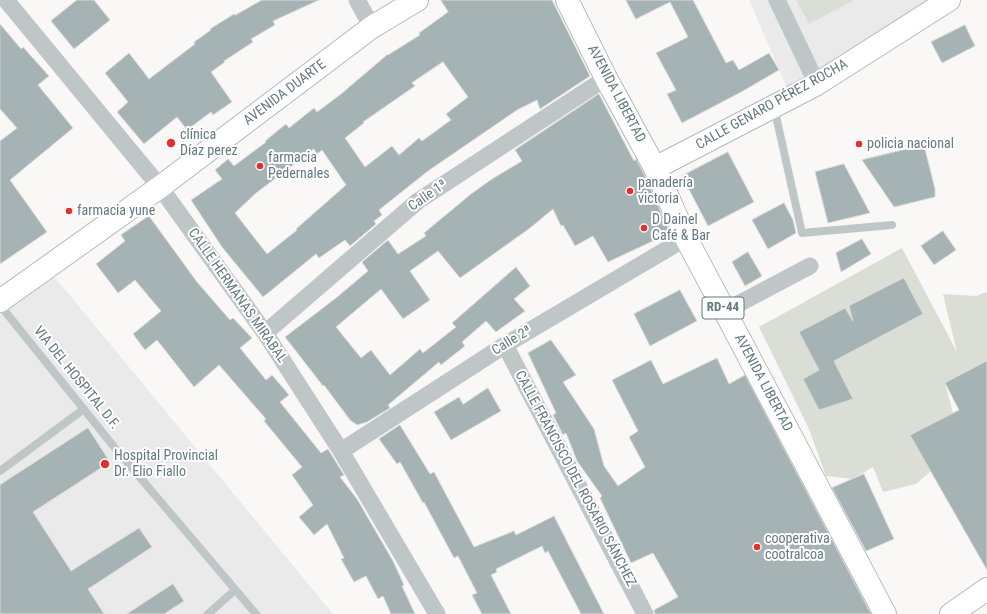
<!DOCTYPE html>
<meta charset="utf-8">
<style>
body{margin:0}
canvas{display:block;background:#f9f8f6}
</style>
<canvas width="987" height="614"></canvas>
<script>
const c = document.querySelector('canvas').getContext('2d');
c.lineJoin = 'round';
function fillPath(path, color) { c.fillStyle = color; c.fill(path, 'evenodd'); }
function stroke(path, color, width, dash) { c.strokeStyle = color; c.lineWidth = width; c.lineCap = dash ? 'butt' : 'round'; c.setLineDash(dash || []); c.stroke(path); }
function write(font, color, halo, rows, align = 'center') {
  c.font = font + ' "Roboto Condensed",sans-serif'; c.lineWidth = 4; c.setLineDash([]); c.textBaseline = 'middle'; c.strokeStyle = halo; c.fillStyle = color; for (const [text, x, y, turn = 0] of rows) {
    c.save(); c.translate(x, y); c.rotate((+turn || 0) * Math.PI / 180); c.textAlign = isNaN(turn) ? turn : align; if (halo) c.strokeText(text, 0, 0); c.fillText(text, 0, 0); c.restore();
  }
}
const built = new Path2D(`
 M 749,0 L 952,0 L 791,97 Z
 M 53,275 L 333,614 L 0,614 L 0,314 Z`);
const green = new Path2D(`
 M 796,0 L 854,0 L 809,24 Z
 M 902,248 L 957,352 L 943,294 L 976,296 L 987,292 L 987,361 L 945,383 L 953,413 L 910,435 L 931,471 L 916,484 L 883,492 L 873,467 L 852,479 L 826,476 L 809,429 L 759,327 Z`);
const building = new Path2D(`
 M 77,0 L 94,0 L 110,20 L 74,49 L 51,21 Z
 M 262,0 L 319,0 L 273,21 L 275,25 L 251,39 L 253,42 L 224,61 L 225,62 L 211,72 L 232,102 L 213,115 L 211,112 L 187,130 L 177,117 L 144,144 L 117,112 L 128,102 L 105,73 L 129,53 L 149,79 L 195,44 L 194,42 L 211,30 L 210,29 L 234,14 L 235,15 Z
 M 441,0 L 552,0 L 590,76 L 540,109 L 537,100 L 517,110 L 428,171 L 379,210 L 382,215 L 374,221 L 376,224 L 350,246 L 345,240 L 319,258 L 316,254 L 263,297 L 222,247 L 191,200 L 222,179 L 215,170 L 228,159 L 234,166 L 266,142 L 265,141 L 286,124 L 289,128 L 314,108 L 317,112 L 341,94 L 388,54 L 388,55 L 420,35 L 419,33 L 448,12 ZM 443,62 L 468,97 L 446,114 L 451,120 L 422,141 L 419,138 L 399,155 L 392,146 L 365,167 L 345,138 L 364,123 L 363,122 L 415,86 L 412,83 ZM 314,149 L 317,154 L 322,150 L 346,185 L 296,229 L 297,230 L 267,254 L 235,213 L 255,194 Z
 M 626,0 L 693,0 L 726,63 L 733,60 L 739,70 L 769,53 L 779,70 L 743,91 L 682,123 L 667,94 L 676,90 L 656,53 L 688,37 L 670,2 L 636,19 Z
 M 0,24 L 21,49 L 23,47 L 49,76 L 38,85 L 73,128 L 10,180 L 47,232 L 0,264 L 0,141 L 17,128 L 0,109 Z
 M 965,25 L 975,46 L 942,63 L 931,42 Z
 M 599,94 L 634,161 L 636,159 L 644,174 L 670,233 L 608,262 L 593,236 L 575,246 L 563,225 L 561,226 L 553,209 L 530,228 L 460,278 L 438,251 L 410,271 L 430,300 L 403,319 L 381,289 L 336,327 L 361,358 L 371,350 L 390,375 L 420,349 L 423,353 L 456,327 L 452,323 L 516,267 L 530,286 L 514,299 L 525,311 L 496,332 L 486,321 L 462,342 L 465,346 L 441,365 L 439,362 L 388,405 L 390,408 L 367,422 L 357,425 L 350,420 L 324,385 L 323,386 L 285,337 L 336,298 L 368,271 L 362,262 L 388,240 L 398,254 L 426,236 L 424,233 L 471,194 L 492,179 L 522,161 L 515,150 Z
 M 924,145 L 935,189 L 935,197 L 894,207 L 862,160 Z
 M 728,152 L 754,202 L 708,226 L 682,176 Z
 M 844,164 L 870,213 L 828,223 L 815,172 Z
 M 784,203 L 793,220 L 796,233 L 768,249 L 752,220 Z
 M 149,216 L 197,282 L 230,320 L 233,318 L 252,338 L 240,348 L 266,380 L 272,375 L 289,395 L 280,402 L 321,453 L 328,449 L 344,475 L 340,477 L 357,499 L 393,561 L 404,585 L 402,586 L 415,614 L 391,614 L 383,596 L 378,599 L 366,576 L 354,582 L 341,559 L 344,558 L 327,524 L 314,535 L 299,517 L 313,505 L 292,475 L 302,467 L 264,421 L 266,419 L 219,365 L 194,387 L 157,340 L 145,350 L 133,334 L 161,311 L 135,280 L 118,293 L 96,264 L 125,241 L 121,235 Z
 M 943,231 L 956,250 L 934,265 L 921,246 Z
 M 862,239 L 871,254 L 841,272 L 836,253 Z
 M 748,252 L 762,276 L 745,286 L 732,262 Z
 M 904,278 L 923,314 L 834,361 L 853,399 L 819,410 L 803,379 L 819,370 L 799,332 L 845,308 L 853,321 L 849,306 Z
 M 680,290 L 697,321 L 650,346 L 634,314 Z
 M 551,340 L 576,375 L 563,382 L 594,429 L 604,466 L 618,486 L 645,467 L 629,437 L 638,431 L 612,380 L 651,360 L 663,384 L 717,358 L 729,384 L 745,375 L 871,614 L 655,614 L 654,610 L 678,597 L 653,553 L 631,563 L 600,498 L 602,496 L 577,461 L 566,433 L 563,435 L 553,415 L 556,413 L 528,353 Z
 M 987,361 L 987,570 L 910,435 L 959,410 L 945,383 Z
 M 488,388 L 501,411 L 451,440 L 434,412 L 459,397 L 463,404 Z
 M 400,425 L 430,474 L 434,472 L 474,547 L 514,531 L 516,535 L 554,516 L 604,614 L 581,614 L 548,551 L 545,553 L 542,546 L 496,569 L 497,572 L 491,575 L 511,614 L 482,614 L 472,595 L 477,593 L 458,556 L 454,558 L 424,502 L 423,503 L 400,462 L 397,464 L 379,439 Z
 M 88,428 L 110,462 L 33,512 L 71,571 L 139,528 L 152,547 L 88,589 L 104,614 L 0,614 L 0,485 Z
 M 864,474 L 894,539 L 866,551 L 832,488 Z
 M 173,584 L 184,601 L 164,614 L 127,614 Z`);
const lane = new Path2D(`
 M 774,107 L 802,233 L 892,225
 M 0,305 L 115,448 L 256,614
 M 0,471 L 84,409
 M 208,614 L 235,590`);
const street = new Path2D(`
 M 6,0 L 160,187 L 265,333 L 341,451 L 437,614
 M 357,0 L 372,27
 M 777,0 L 817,84
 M 725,311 L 810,266
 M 265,333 L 418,201 L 606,78
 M 505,345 L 645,614
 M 341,451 L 505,345 L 686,238`);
const secondary = new Path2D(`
 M 0,301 L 160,187 L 372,27 L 417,0
 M 951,614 L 987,589`);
const primary = new Path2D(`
 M 567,0 L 606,78 L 655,168 L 686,238 L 885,614
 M 655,168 L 817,84 L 949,0`);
const markers = [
 [171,143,5,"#e52f2a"],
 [859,144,4,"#e52f2a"],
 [260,166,4,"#e52f2a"],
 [630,191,4,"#e52f2a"],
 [69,211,4,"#e52f2a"],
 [644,228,4,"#e52f2a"],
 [105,464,5,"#e52f2a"],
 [757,547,4,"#e52f2a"]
];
const shields = [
 [723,308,42]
];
const shieldNames = [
 ["RD-44",723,308]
];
const streetNames = [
 ["AVENIDA DUARTE",285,93,-37],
 ["AVENIDA LIBERTAD",616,94,62],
 ["CALLE GENARO PÉREZ ROCHA",772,105,-29],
 ["Calle 1ª",428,196,-35],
 ["CALLE HERMANAS MIRABAL",237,296,55],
 ["Calle 2ª",512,341,-31],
 ["VIA DEL HOSPITAL D.F.",76,378,51],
 ["AVENIDA LIBERTAD",763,383,62],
 ["CALLE FRANCISCO DEL ROSARIO SÁNCHEZ",575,479,62]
];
const poiNames = [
 ["clínica",180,135],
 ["Díaz perez",180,151],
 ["policia nacional",867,144],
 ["farmacia",268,158],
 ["Pedernales",268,174],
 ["panadería",638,183],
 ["victoria",638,199],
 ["farmacia yune",77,211],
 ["D Dainel",652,220],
 ["Café & Bar",652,236],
 ["Hospital Provincial",114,456],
 ["Dr. Elio Fiallo",114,472],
 ["cooperativa",765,539],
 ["cootralcoa",765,555]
];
fillPath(built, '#e9eae9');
fillPath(green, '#daded5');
fillPath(building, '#a6b3b5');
stroke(building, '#dadad8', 1);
stroke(secondary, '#b1babd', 24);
stroke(primary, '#b3babc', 24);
stroke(lane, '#bfc6c8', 8);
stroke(street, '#bfc6c8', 17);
stroke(secondary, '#fff', 22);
stroke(primary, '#fff', 22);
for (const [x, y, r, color] of markers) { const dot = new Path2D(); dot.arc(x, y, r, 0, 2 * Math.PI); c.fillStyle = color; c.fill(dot); stroke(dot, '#fff', 1.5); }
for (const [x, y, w] of shields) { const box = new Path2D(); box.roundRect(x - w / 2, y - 11, w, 22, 3); c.fillStyle = '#fff'; c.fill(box); stroke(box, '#637a81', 1); }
write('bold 13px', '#637a81', null, shieldNames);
write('14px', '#637a81', '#fff', streetNames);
write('14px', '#637a81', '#fff', poiNames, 'left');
</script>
